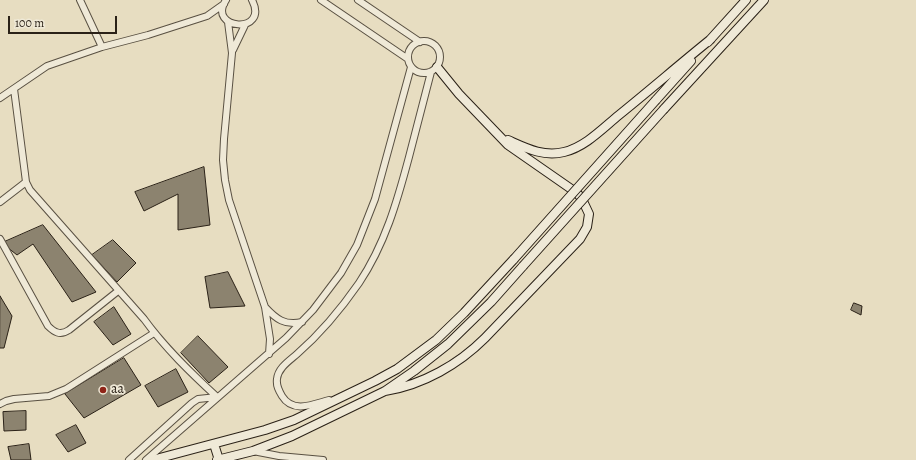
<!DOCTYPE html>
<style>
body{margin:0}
#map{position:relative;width:916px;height:460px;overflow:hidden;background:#e7ddc1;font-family:Alegreya,serif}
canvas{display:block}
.scale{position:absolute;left:8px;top:16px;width:109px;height:18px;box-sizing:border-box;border:2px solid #2a2117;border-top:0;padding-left:5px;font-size:12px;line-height:14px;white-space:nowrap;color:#2a2117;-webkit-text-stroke:3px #efe9d7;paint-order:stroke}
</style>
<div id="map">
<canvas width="916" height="460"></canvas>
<div class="scale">100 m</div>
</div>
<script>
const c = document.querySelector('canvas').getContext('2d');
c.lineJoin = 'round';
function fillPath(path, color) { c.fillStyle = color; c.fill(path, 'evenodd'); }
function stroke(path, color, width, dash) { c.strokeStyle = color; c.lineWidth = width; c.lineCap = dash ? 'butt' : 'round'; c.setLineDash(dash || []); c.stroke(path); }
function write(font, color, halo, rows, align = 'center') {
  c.font = font + ' Alegreya,serif'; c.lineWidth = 3.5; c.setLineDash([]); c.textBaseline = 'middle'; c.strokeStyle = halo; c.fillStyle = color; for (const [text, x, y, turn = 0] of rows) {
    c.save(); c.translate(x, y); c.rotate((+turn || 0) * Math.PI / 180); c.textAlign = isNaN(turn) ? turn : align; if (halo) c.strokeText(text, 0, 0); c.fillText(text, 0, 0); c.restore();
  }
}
const building = new Path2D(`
 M 204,167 L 210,225 L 178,230 L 178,194 L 144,211 L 135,192 Z
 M 43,225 L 96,292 L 72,302 L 33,244 L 17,255 L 2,243 Z
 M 113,240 L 136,263 L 117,282 L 92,255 Z
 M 228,272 L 245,306 L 210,308 L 205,277 Z
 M 0,296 L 12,316 L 4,348 L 0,348 Z
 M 854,303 L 862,306 L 861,315 L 851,310 Z
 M 114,307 L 131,334 L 113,345 L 94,322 Z
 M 198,336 L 228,367 L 209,383 L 181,353 Z
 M 124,358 L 141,385 L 84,418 L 65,394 Z
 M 176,369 L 188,392 L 158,407 L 145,386 Z
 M 26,411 L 26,430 L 4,431 L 3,412 Z
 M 76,425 L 86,443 L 68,452 L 56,435 Z
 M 29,444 L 31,460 L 11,460 L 8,447 Z`);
const street = new Path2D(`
 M 80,0 L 102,47
 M 226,0 C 206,30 270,35 252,0
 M 321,0 L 408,59
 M 358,0 L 420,42
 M 228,22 L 232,53 L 224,139 L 223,160 L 225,180 L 229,200 L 265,307 L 270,339 L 269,354
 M408 57a16 16 0 1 1 32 0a16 16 0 1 1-32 0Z
 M 233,50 L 245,25
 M 14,89 L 25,174 L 26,182 L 30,190 L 144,319 C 165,348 191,373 217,397
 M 0,98 L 47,66 L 102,47 L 148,35 L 207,16 L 224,4
 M 0,202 L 26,182
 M 0,239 L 48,326 C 54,332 60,336 69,330 L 118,291
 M 265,307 C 276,319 285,326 302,322
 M 329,400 C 314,404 293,414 282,396 C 279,391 276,386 277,379 C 278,368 289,361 297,354 C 321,333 341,309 359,283 C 385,244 397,202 409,157 C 416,129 424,100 431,72
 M 0,404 L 6,401 L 14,399 L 49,396 L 66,389 L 154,333
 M 253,451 L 279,456 L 323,460
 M 129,460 L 192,403 L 198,399 L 217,397
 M 146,460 L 286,338 L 313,310 L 341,273 L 357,245 L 375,199 L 411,67`);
const secondary = new Path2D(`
 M 708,42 L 746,0
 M 656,100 L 691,61
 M 664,109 L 764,0
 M 508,140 C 526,148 543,157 564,152 C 585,147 602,129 619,115 C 650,90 680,64 711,39
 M 385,391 C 423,385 459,364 485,338 L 580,239 L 587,227 L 589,214 L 582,199 L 577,193 L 508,145 L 459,94 L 437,67
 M 214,444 L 219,460
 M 152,460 L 265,430 L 294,420 L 375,381 L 397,369 L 436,340 L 464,313 L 514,259
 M 217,460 L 253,451 L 292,436 L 385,391 L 414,371 L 448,344 L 491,302 L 523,266`);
const secondaryBridge = new Path2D(`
 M 514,259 L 656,100
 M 523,266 L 664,109`);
const markers = [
 [103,390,4,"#8f2418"]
];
const poiNames = [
 ["aa",111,390]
];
fillPath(building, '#8c836f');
stroke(building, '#2a2117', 1);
stroke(street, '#595042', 8);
stroke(secondary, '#2a2117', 10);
stroke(street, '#efe9d7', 6);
stroke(secondary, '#efe9d7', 8);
stroke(secondaryBridge, '#2a2117', 10, []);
stroke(secondaryBridge, '#efe9d7', 8);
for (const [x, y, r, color] of markers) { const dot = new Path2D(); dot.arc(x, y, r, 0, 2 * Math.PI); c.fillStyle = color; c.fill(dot); stroke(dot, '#efe9d7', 1.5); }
write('14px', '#2a2117', '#efe9d7', poiNames, 'left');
</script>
